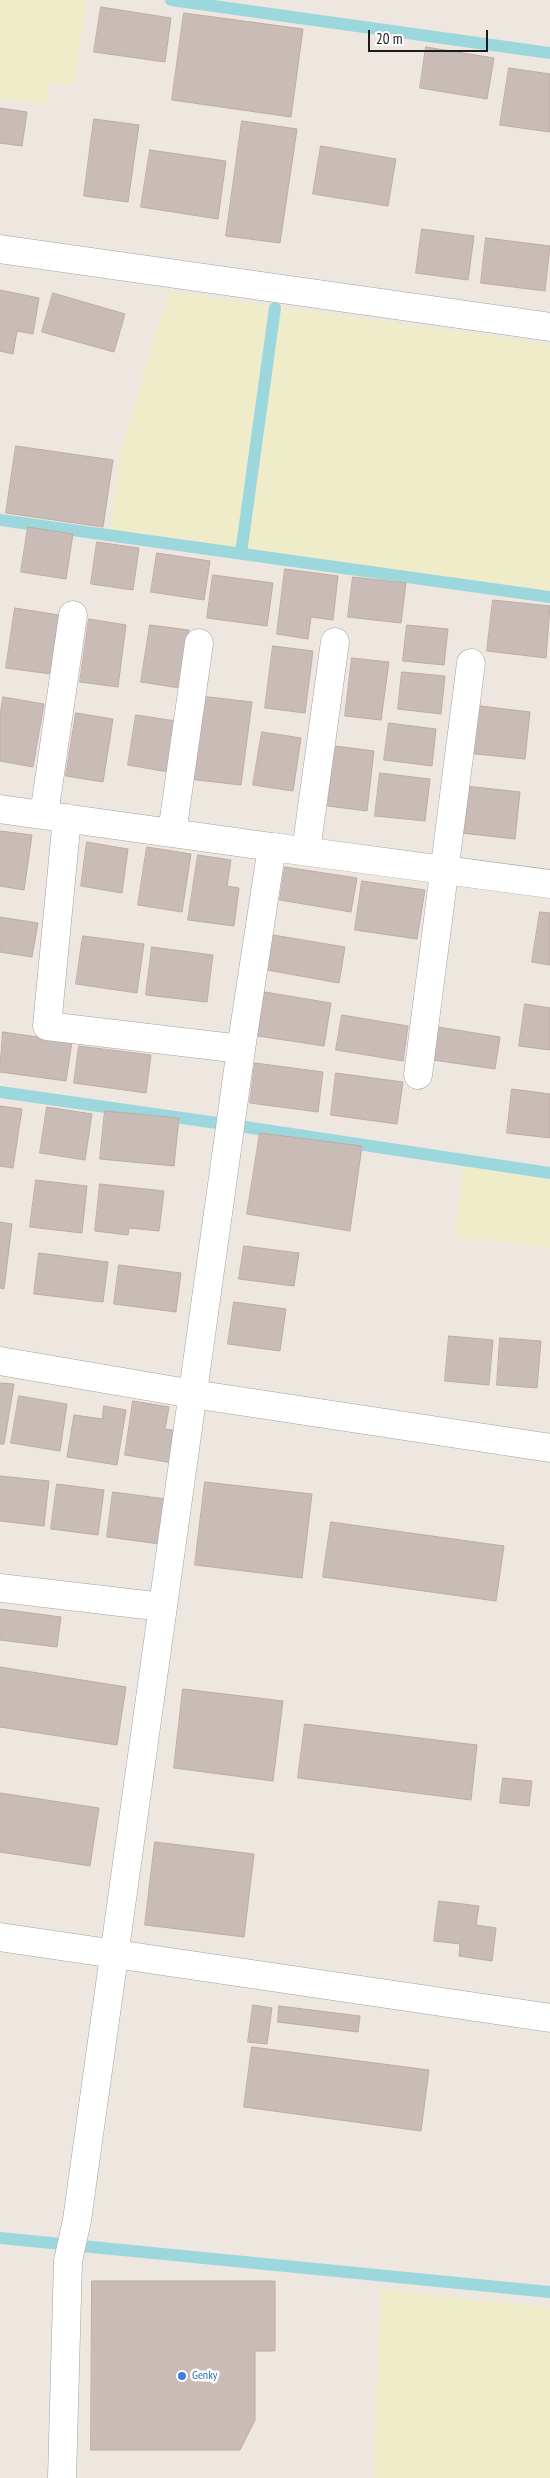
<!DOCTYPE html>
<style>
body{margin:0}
#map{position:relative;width:550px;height:2478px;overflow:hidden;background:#ede7e0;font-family:"PT Sans Narrow",sans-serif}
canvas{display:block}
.scale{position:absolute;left:368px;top:30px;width:120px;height:22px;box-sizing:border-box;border:2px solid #1b1b1b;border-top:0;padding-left:6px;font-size:15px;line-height:18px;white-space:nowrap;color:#1b1b1b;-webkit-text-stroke:4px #fff;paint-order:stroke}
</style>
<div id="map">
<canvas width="550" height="2478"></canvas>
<div class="scale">20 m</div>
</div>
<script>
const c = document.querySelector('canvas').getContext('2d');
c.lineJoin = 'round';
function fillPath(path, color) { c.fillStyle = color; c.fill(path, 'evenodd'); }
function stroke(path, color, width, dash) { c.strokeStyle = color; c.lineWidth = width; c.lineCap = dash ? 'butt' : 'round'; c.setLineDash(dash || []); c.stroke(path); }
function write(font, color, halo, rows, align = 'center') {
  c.font = font + ' "PT Sans Narrow",sans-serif'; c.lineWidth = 5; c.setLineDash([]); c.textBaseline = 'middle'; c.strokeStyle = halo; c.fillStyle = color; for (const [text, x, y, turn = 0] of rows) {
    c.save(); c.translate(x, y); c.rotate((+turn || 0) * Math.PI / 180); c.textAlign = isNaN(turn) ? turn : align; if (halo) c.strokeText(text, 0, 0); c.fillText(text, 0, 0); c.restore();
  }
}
const farmland = new Path2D(`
 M 0,0 L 86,0 L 74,86 L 49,83 L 46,104 L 0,99 Z
 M 169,291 L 268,306 L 236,548 L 110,531 L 120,453 Z
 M 281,307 L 550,344 L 550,591 L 246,550 Z
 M 463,1165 L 550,1179 L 550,1248 L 455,1237 Z
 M 381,2289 L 550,2308 L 550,2478 L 373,2478 Z`);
const stream = new Path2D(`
 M 171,0 L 550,53
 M 0,520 L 550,597
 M 241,553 L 275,308
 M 0,1092 L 217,1123
 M 245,1127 L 550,1173
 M 0,2238 L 550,2292`);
const building = new Path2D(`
 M 101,7 L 171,18 L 165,62 L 94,52 Z
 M 184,13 L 303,29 L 291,117 L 172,100 Z
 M 426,47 L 494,58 L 487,99 L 420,88 Z
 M 509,68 L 550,74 L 550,132 L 500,125 Z
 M 0,108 L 27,112 L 22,146 L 0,143 Z
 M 94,119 L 139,125 L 128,202 L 84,196 Z
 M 242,121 L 297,129 L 280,243 L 226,236 Z
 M 321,146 L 396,159 L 388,206 L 313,194 Z
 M 150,150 L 226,161 L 218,219 L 141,207 Z
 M 422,229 L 474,236 L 468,280 L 416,273 Z
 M 486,238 L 550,246 L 545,291 L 481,283 Z
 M 0,290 L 39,298 L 33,334 L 17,331 L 13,354 L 0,351 Z
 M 53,293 L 125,314 L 114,352 L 42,332 Z
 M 16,446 L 113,460 L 103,527 L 6,513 Z
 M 28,527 L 73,534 L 66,579 L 21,572 Z
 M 97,542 L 139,548 L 133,590 L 91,584 Z
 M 157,553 L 210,561 L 204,600 L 151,592 Z
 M 285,569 L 338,576 L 333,620 L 311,617 L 308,639 L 277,634 Z
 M 213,575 L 273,583 L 267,626 L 207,618 Z
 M 353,577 L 406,583 L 401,623 L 348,617 Z
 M 493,600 L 550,606 L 546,658 L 487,651 Z
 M 15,608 L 59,615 L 51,674 L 6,668 Z
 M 89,619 L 126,625 L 118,687 L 80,682 Z
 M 150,625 L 189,630 L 180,688 L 141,682 Z
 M 407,625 L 448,629 L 444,665 L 403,661 Z
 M 273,646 L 313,651 L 305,713 L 265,708 Z
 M 352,658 L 389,662 L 381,720 L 345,716 Z
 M 402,672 L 445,676 L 441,714 L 398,709 Z
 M 200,696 L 252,702 L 241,785 L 189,779 Z
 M 3,697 L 44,704 L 33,767 L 0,761 L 0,717 Z
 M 472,705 L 530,712 L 525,759 L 466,753 Z
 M 76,713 L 113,719 L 103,782 L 66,776 Z
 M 136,715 L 176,721 L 168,772 L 128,765 Z
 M 389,723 L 436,729 L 432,766 L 384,760 Z
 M 262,732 L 301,738 L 293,791 L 253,785 Z
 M 335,746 L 374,751 L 367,811 L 328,806 Z
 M 380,773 L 430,779 L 425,821 L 375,816 Z
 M 466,786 L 520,792 L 515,839 L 461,833 Z
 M 0,831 L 32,835 L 24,890 L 0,886 Z
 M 87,842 L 128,849 L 122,893 L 81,886 Z
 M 147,847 L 191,854 L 182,912 L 138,905 Z
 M 198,855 L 231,860 L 227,886 L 239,888 L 234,926 L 188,920 Z
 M 285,867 L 357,878 L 351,912 L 280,900 Z
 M 362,881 L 425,890 L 417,939 L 355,930 Z
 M 540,912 L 550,913 L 550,965 L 532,962 Z
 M 0,917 L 38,923 L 32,957 L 0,952 Z
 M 273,935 L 345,947 L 339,983 L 267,970 Z
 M 83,936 L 144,944 L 137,993 L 76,984 Z
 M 152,947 L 213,955 L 207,1002 L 146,995 Z
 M 265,992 L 331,1003 L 324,1046 L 258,1036 Z
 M 525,1004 L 550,1008 L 550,1050 L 519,1046 Z
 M 342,1015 L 408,1026 L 403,1061 L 336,1050 Z
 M 438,1027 L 500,1037 L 495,1069 L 433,1060 Z
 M 3,1032 L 72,1042 L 66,1081 L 0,1072 Z
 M 79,1046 L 151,1055 L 146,1093 L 74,1083 Z
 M 255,1063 L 323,1072 L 318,1112 L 250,1103 Z
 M 336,1073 L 403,1082 L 397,1124 L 331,1115 Z
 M 512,1089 L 550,1094 L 550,1138 L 507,1133 Z
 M 0,1106 L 22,1109 L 13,1168 L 0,1166 Z
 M 47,1107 L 92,1114 L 85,1160 L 40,1153 Z
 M 105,1111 L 179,1118 L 174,1166 L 100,1159 Z
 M 260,1133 L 362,1146 L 350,1231 L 247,1214 Z
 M 36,1180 L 87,1186 L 82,1233 L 30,1227 Z
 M 100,1184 L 164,1191 L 159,1231 L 129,1228 L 128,1235 L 95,1231 Z
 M 0,1222 L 12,1224 L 4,1289 L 0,1288 Z
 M 244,1246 L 299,1253 L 294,1286 L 239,1279 Z
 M 39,1253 L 108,1262 L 103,1302 L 34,1294 Z
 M 119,1265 L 181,1273 L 176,1312 L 114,1304 Z
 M 234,1302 L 286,1309 L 280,1351 L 228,1344 Z
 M 449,1336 L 493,1340 L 489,1385 L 445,1381 Z
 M 500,1338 L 541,1341 L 537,1388 L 497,1385 Z
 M 0,1383 L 14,1384 L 4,1444 L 0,1444 Z
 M 19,1396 L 67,1404 L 60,1451 L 11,1443 Z
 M 133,1401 L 169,1407 L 165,1429 L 179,1431 L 173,1463 L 125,1455 Z
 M 104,1406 L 126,1410 L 117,1465 L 67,1457 L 74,1415 L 102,1419 Z
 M 0,1476 L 49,1481 L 44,1526 L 0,1521 Z
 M 205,1482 L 312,1494 L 302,1578 L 195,1565 Z
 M 57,1484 L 104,1490 L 98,1535 L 51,1529 Z
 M 113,1492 L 166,1499 L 160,1544 L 107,1537 Z
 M 331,1522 L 504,1546 L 496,1601 L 323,1577 Z
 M 0,1609 L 61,1617 L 57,1647 L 0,1640 Z
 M 0,1667 L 126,1687 L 117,1745 L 0,1727 Z
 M 183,1689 L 283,1701 L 273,1781 L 174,1768 Z
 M 305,1724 L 477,1745 L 471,1800 L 298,1778 Z
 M 503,1778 L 532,1781 L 529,1806 L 500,1803 Z
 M 0,1793 L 99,1808 L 90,1866 L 0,1852 Z
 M 155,1842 L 254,1854 L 244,1937 L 145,1925 Z
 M 439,1901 L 479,1906 L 476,1925 L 496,1928 L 492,1961 L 459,1956 L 460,1944 L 434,1941 Z
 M 253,2005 L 272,2008 L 267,2044 L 248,2042 Z
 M 279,2006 L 360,2016 L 358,2032 L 278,2022 Z
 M 252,2047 L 429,2070 L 421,2131 L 244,2107 Z
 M 92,2281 L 275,2281 L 275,2351 L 255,2351 L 255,2420 L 240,2450 L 91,2450 Z`);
const minor = new Path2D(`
 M 0,249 L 550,327
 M 0,809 L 272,847
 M 44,815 L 73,615
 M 67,818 L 47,1026 L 241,1049
 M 172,833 L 199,643
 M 306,851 L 335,642
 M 418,1075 L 471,663
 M 0,1361 L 193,1394 L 550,1448
 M 0,1588 L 163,1607
 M 0,1937 L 550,2018
 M 62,2478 L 68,2261 L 77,2220 L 241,1049 L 272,847 L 550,884`);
const markers = [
 [182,2376,5,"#3f7fe0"]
];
const shopNames = [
 ["Genky",192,2376]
];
fillPath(farmland, '#eeecc9');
stroke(stream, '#9dd7de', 12);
fillPath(building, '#c9bcb6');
stroke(building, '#bfaba1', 1);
stroke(minor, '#a2a2a2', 29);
stroke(minor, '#fff', 28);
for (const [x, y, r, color] of markers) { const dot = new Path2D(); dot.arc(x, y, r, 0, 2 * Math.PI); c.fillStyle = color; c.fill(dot); stroke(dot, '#fff', 2); }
write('12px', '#366cbe', '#fff', shopNames, 'left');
</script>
